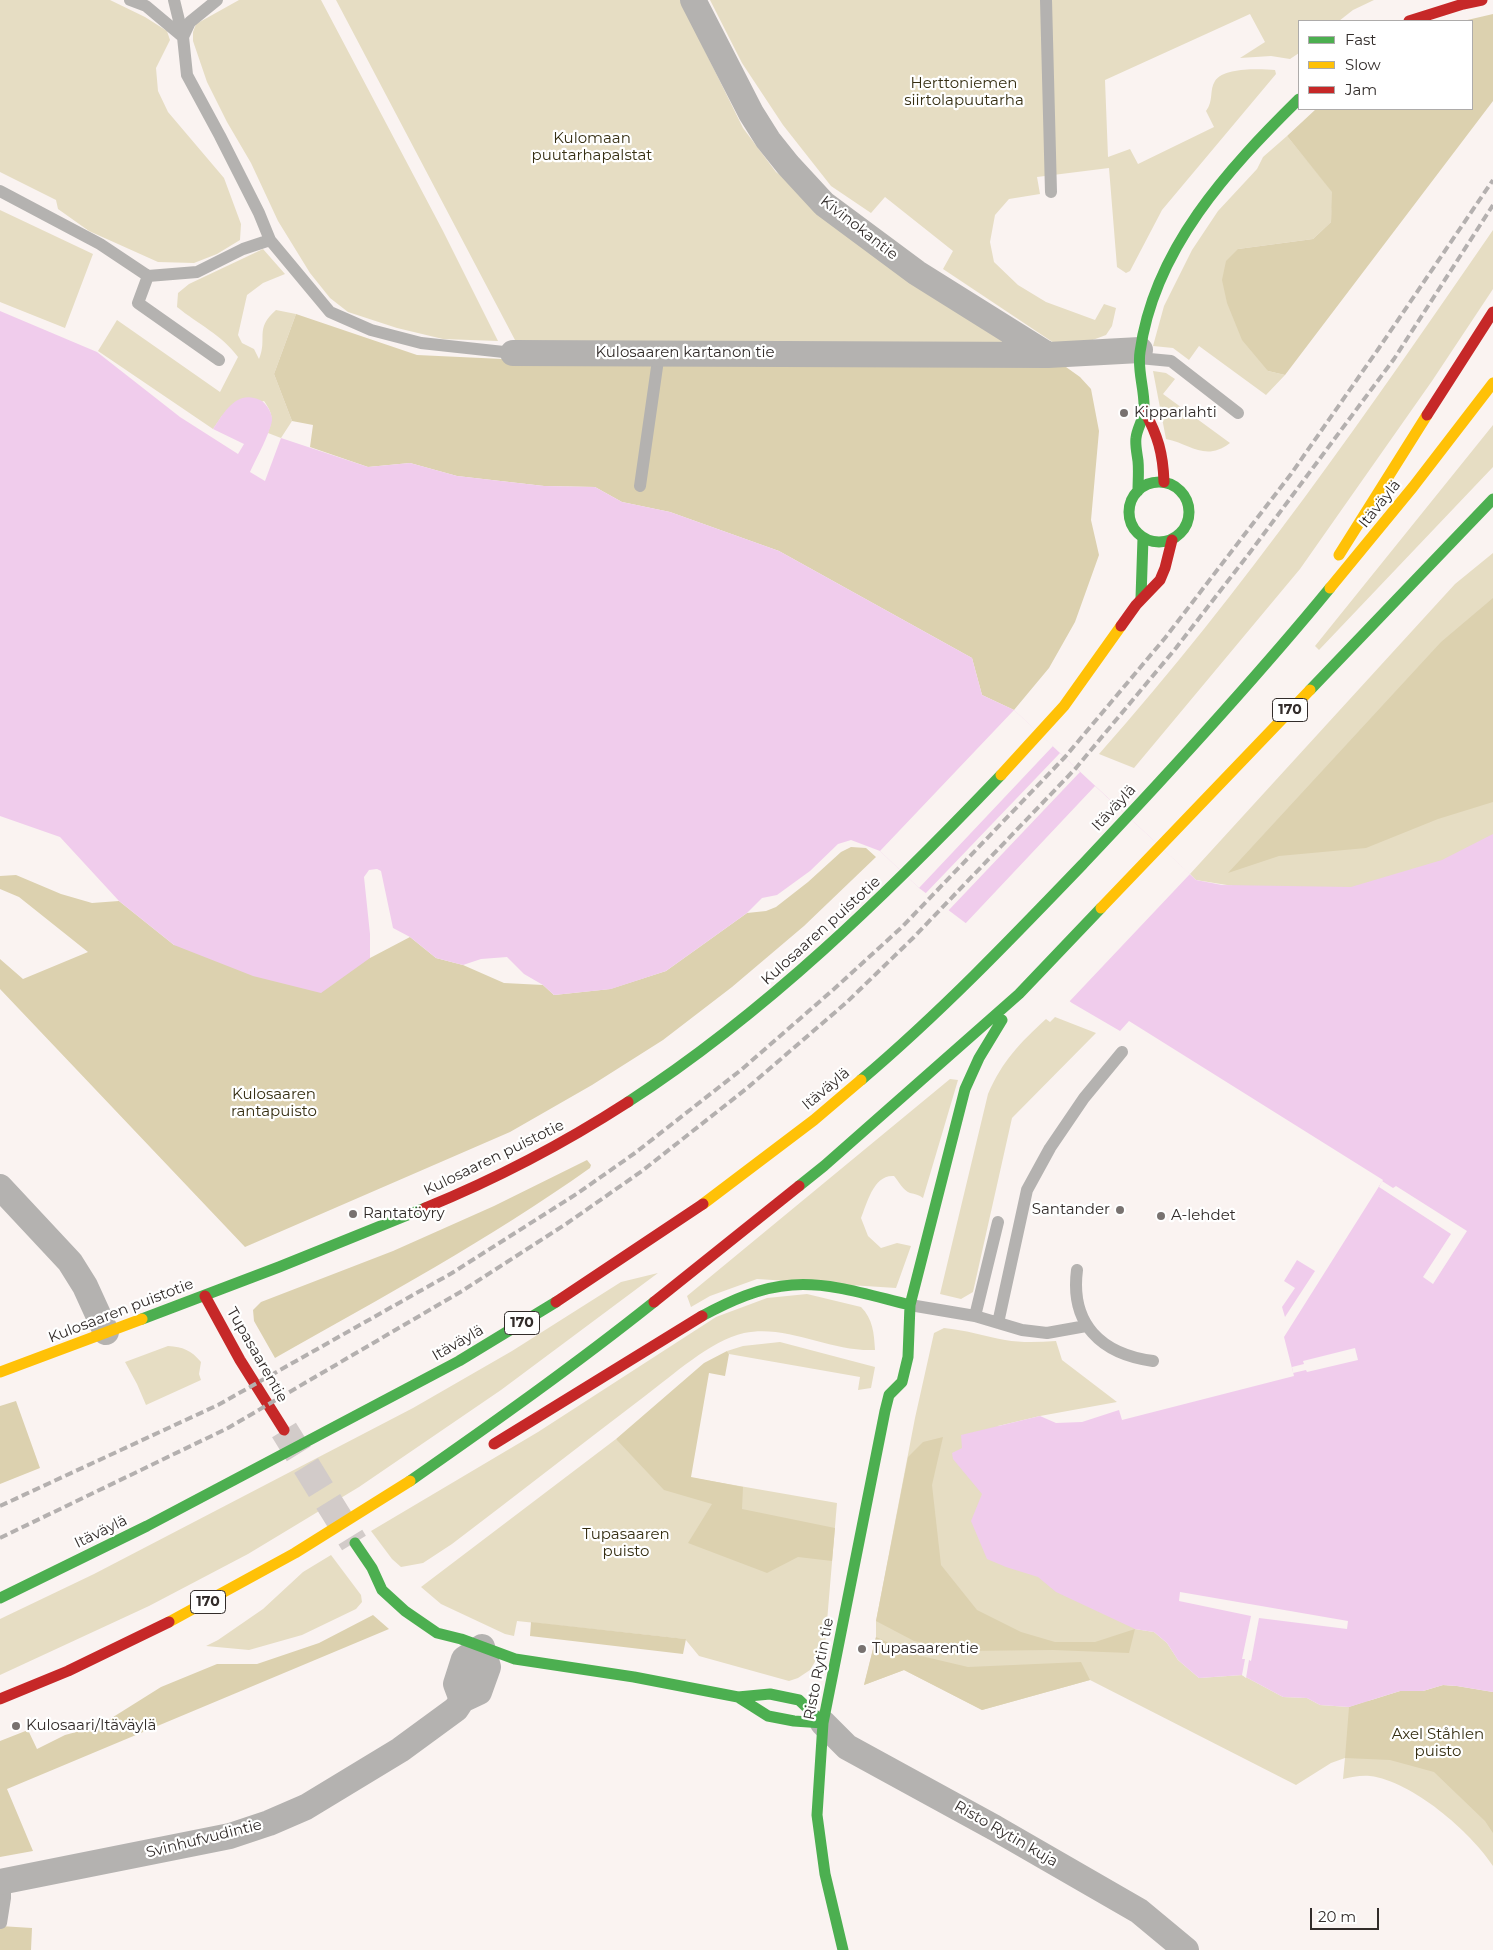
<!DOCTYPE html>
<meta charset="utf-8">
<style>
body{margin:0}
#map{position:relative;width:1493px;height:1950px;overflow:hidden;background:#faf3f1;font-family:Montserrat,sans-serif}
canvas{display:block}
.legend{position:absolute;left:1298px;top:20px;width:175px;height:90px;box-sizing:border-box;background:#fff;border:1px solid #adabaa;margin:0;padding:6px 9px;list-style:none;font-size:15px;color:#322c2a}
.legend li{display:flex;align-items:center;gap:10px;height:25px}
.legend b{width:25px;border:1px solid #adabaa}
.scale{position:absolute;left:1310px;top:1908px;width:69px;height:22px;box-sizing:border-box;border:2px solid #322c2a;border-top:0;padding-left:6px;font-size:15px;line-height:18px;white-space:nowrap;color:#322c2a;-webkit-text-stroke:4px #fff;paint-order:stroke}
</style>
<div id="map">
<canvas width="1493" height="1950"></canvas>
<ul class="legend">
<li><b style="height:6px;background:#4caf50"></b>Fast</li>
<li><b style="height:6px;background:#ffc107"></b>Slow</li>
<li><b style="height:6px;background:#c62828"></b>Jam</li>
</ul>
<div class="scale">20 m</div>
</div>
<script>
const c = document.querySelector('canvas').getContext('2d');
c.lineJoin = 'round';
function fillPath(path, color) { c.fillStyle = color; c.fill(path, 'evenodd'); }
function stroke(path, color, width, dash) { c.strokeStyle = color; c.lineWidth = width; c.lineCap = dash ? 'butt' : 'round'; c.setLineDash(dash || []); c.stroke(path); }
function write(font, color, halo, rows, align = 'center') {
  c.font = font + ' Montserrat,sans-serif'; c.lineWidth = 4.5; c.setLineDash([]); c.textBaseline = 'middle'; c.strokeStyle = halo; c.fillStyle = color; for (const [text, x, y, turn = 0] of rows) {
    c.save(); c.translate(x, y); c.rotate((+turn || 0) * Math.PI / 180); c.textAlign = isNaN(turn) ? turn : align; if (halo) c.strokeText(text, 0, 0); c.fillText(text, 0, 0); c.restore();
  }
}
const green = new Path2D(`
 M 0,0 L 110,0 L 145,17 L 167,31 L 170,40 L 156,68 L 158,91 L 168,112 L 224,178 L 241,224 L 240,240 L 217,254 L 194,263 L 158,262 L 89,231 L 58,209 L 56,200 L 0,172 Z
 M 239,0 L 321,0 L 443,231 L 498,341 L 443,339 L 397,328 L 348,312 L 330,298 L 310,273 L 278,221 L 251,163 L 227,122 L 207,82 L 193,41 L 193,32 L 196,24 Z
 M 336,0 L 680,0 L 743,128 L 776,172 L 920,284 L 1022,350 L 524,345 L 515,340 Z
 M 710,0 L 1374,0 L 1353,10 L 1339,21 L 1299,21 L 1299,53 L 1290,59 L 1271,56 L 1240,58 L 1265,42 L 1250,14 L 1105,80 L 1108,157 L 1130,149 L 1138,164 L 1214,127 L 1206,111 C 1214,100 1209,90 1215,81 C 1224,67 1260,69 1275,70 L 1276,74 L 1162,210 L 1130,271 L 1126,273 L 1117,267 L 1109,168 L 1037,177 L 1040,194 L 1009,199 L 995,215 L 990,242 L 994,262 L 1018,285 L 1046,302 L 1095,320 L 1104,304 L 1116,308 L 1112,326 L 1106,335 L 1090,341 L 1054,343 L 943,269 L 953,251 L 885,197 L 871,213 L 831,186 L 783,125 L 742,63 Z
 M 1287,136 L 1333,192 L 1331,222 L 1313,239 L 1238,249 L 1268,371 L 1285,375 L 1266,395 L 1199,346 L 1189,360 L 1173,348 L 1153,346 L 1164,306 L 1192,250 L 1218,211 L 1257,169 L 1263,157 Z
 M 0,210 L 93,254 L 65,328 L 0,302 Z
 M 1493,230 L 1493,289 L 1432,381 L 1300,569 L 1134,768 L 1099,754 C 1244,591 1369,410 1493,230 Z
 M 263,249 L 285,274 L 263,283 L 247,295 L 238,335 L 242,343 L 254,349 L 259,359 C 268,338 254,329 276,310 L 296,314 L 274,374 L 292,421 L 281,438 L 268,433 C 273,418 273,414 264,401 L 222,416 L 213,429 L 98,351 L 117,320 L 220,392 L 238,357 C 222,335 198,324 177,307 L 178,293 L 189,284 Z
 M 1153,371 L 1166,373 L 1175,379 L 1163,394 L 1230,443 C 1205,462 1191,444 1166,439 Z
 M 1493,425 L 1493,467 L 1319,650 L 1315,646 Z
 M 1493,553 L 1493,928 L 1196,880 L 1190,874 L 1455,584 Z
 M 1055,1017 L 1096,1033 L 1012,1118 L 973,1292 L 961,1299 L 940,1294 L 988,1094 C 1003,1060 1019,1044 1046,1019 L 1050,1022 Z
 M 950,1079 L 958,1080 L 923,1198 C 919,1195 915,1194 910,1193 C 903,1190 899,1182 894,1176 C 874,1174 867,1203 861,1218 L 868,1236 L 881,1248 L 897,1243 L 911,1246 L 896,1288 L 757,1279 L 710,1296 L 691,1307 L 687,1296 Z
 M 658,1273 L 501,1390 L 359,1487 L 248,1554 L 149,1606 L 0,1675 L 0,1619 L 94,1574 L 413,1408 L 512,1351 L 621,1282 Z
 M 807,1294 L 861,1307 C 873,1319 874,1333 875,1350 C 830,1352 788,1324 744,1333 C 711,1340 672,1376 645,1396 C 580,1445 517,1495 452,1544 L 423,1563 L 401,1567 L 392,1559 L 371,1531 L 538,1432 L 716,1317 L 767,1298 Z
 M 944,1328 C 965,1330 984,1336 1005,1340 C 1022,1343 1039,1342 1056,1341 L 1062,1360 L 1117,1402 L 1040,1416 L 998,1426 L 1135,1629 L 1154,1632 L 1167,1643 L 1178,1660 L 1199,1678 L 1242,1675 L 1283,1697 L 1307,1698 L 1320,1705 L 1349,1707 L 1366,1701 L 1493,1692 L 1493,1866 C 1471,1832 1412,1781 1370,1776 C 1361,1775 1352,1777 1343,1779 L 1345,1758 L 1331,1763 L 1296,1785 L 1090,1680 L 982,1710 L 904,1670 L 864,1685 L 876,1637 L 876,1621 L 915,1418 L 934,1333 Z
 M 780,1342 L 875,1367 L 871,1388 L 858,1390 L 860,1377 L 729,1354 L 727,1351 L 743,1346 Z
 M 168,1346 C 183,1347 191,1350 201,1362 L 199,1374 L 201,1380 L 146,1405 L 137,1384 L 125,1362 Z
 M 616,1439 L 688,1477 L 837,1503 L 825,1645 L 810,1670 L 798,1678 L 789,1681 L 699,1656 L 685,1639 L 517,1621 L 514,1636 L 505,1634 L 441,1604 L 421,1587 Z
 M 331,1555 L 361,1595 L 362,1602 L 356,1609 L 302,1635 L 249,1650 L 206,1646 L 218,1640 L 263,1609 L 303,1572 Z`);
const forest = new Path2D(`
 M 1493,14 L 1493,101 L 1285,375 L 1268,371 L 1242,340 L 1227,303 L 1222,280 L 1226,261 L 1238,249 L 1313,239 L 1331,222 L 1332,192 L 1287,136 L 1316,109 L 1472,109 L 1472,21 L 1463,21 Z
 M 296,314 L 417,355 L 524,360 L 1066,367 L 1080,377 L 1091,389 L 1099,431 L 1091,520 L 1099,555 L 1075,622 L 1049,668 L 1014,710 L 982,695 L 972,658 L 779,551 L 670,512 L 622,502 L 595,487 L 544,486 L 457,476 L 410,463 L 368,467 L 310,447 L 313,425 L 292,421 L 274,374 Z
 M 1493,598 L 1493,802 L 1438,819 L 1366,848 L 1279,856 L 1228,873 L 1441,642 Z
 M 851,847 L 866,848 L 876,857 L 804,926 L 732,987 L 663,1040 L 592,1085 L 510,1132 L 245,1247 L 0,989 L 0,959 L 23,979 L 88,952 L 19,897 L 0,889 L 0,876 L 16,875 L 61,894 L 92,903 L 119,901 L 174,945 L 370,958 L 410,937 L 436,958 L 463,965 L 504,983 L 543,985 L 554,995 L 610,989 L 666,971 L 747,913 L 766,911 L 776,907 L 808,882 L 841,852 Z
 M 587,1160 L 591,1165 L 590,1168 C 490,1239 381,1298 275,1358 L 254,1321 L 253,1310 L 261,1302 L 393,1251 L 494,1206 Z
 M 727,1351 L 729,1354 L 725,1376 L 709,1373 L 691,1477 L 743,1487 L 742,1509 L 835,1528 L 832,1561 L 798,1557 L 767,1573 L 688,1543 L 712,1504 L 664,1490 L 616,1439 L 704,1363 Z
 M 16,1401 L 40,1468 L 0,1484 L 0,1406 Z
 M 943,1437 L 932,1485 L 941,1565 L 977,1610 L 1021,1632 L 1055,1642 L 1095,1642 L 1135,1629 L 1129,1653 L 1053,1650 L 962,1651 L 914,1641 L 876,1621 L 908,1457 L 923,1442 Z
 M 373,1615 L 389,1629 L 7,1789 L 33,1851 L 0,1857 L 0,1741 L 28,1730 L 37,1749 L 65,1735 L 91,1728 L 110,1719 L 161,1687 L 217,1664 L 257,1664 L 319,1643 Z
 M 531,1622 L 686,1639 L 683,1654 L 530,1636 Z
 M 876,1637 L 913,1654 L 968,1667 L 1081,1662 L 1090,1680 L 982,1710 L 904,1670 L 864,1685 Z
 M 1443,1685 L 1457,1686 L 1493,1692 L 1493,1833 L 1485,1821 L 1434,1772 L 1390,1760 L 1345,1758 L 1349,1707 L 1400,1691 L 1423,1691 Z
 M 0,1926 L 32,1928 L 31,1950 L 0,1950 Z`);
const water = new Path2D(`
 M 0,311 L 97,352 L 180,417 L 238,454 L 244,444 L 213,429 C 224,412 237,389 260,400 C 266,403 271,411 272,418 C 273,428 255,461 250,472 L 265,481 L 281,438 L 368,467 L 410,463 L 457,476 L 544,486 L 595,487 L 622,502 L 670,512 L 779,551 L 972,658 L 982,695 L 1014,710 L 1196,880 L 1222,885 L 1351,887 L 1442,860 L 1493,834 L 1493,1692 L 1457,1686 L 1443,1685 L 1423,1691 L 1400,1691 L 1349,1707 L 1320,1705 L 1307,1698 L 1283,1697 L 1242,1675 L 1199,1678 L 1178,1660 L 1167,1643 L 1154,1632 L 1135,1629 L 1056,1592 L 1038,1577 L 1006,1567 L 987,1559 L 971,1521 L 982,1494 L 953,1459 L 952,1453 L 962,1448 L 961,1435 L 1040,1416 L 1056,1423 L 1082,1422 L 1119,1410 L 1122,1420 L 1294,1376 L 1284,1337 L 1383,1180 L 1129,1021 L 1120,1031 L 1072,1003 L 919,888 L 880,851 L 851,840 L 838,844 L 810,871 L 777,895 L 762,898 L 747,913 L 666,971 L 611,989 L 554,995 L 543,985 L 524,974 L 507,957 L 481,959 L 463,965 L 436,958 L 410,937 L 393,928 L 381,871 L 377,869 L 369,870 L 364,877 L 370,934 L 370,958 L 321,993 L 253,976 L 174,945 L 119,901 L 60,837 L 0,816 Z
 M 1297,1260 L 1315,1271 L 1285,1317 L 1282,1307 L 1295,1288 L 1284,1281 Z`);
const pier = new Path2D(`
 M 1014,710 L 1053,746 L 919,888 L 880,851 Z
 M 1060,753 L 1080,772 L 947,912 L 924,895 Z
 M 1095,786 L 1190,874 L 1068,1003 L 964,925 Z
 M 1382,1181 L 1393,1188 L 1396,1186 L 1467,1231 L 1433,1284 L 1423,1277 L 1451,1234 L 1379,1187 Z
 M 1355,1348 L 1358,1360 L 1307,1372 L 1306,1370 L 1293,1373 L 1292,1367 L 1304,1364 L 1303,1361 Z
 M 1180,1592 L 1348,1621 L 1347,1629 L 1259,1618 L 1251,1661 L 1249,1660 L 1246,1678 L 1242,1675 L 1245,1659 L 1242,1659 L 1251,1616 L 1179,1601 Z`);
const secondaryTunnel = new Path2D(`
 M 284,1430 L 354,1543`);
const lane = new Path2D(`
 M 130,0 L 146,6 L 183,37
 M 174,0 L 183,37
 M 217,0 L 190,22 L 183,37 L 187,75 L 220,136 L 259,213 L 270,240 L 330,312 L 371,330 L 421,343 L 513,353
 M 1046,0 L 1051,192
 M 0,191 L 100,244 L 148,276
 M 148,276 L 197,272 L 243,249 L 270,240
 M 148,276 L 138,303 L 219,360
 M 1139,358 L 1171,361 L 1238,413
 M 640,486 L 659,353
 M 1077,1270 C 1070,1324 1101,1354 1153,1361
 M 910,1305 L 975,1316 L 1022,1330 L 1047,1333 L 1086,1326
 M 975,1316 L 998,1222
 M 998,1323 L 1027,1190 L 1050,1148 L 1084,1098 L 1122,1052
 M 1,1923 L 5,1898 L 5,1881`);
const street = new Path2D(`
 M 693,0 L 751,113 L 768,140 L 788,165 L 824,204 L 917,273 L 1048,355
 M 513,353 L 1048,355 L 1140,350
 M 0,1187 L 70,1262 L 85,1286 L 106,1332
 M 823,1723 L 847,1747 L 995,1828 L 1139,1911 L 1186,1950
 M 0,1882 L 230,1836 L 269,1823 L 306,1807 L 400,1750 L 456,1709 L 462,1700 L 479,1692 L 488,1667 L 482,1647 L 464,1659 L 456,1684 L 462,1700`);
const fast = new Path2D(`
 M1129 512a30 30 0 1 1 60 0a30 30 0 1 1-60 0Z
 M 1138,491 C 1138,481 1139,471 1138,461 C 1137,453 1135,445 1136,438 C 1137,428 1144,419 1144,409 C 1145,390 1137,371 1140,352 C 1154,249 1228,169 1299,99
 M 1141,598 L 1143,538
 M 1310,690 L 1493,499
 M 861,1080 C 940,1013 1011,939 1083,864 C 1168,774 1252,683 1330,588
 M 628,1102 C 768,1011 886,895 1001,775
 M 799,1186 L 824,1166 L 1019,994 L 1101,908
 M 702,1316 C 730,1301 760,1287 792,1285 C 832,1282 872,1296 910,1305 L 965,1089 L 979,1058 L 1002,1020
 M 142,1319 L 279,1267 L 425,1208
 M 410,1481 C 493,1423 575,1365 654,1302
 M 355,1543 L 372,1568 L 382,1590 L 405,1611 L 437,1633 L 461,1639 L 515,1659 L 634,1677 L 738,1697 L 770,1694 L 799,1700 L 823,1723
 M 0,1598 L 147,1526 L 459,1361 L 556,1302
 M 738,1697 L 768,1716 L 794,1721 L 823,1723
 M 843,1950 L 825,1874 L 817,1815 L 823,1723 L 885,1411 L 889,1395 L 902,1382 L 908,1357 L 910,1305`);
const slow = new Path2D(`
 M 1339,555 L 1427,415
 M 1330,588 L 1413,487 L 1493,383
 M 1001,775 L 1064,706 L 1121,626
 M 1101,908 L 1310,690
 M 703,1204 L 814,1120 L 861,1080
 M 0,1372 L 142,1319
 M 169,1622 L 295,1553 L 410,1481`);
const jam = new Path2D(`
 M 1409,21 L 1463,4 L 1482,0
 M 1144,410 C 1158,436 1163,453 1164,482
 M 1427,415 L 1493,312
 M 1121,626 L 1136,605 L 1160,580 L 1165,568 L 1172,540
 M 425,1208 C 496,1179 563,1144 628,1102
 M 205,1296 L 240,1360 L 284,1430
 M 556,1302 L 703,1204
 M 654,1302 L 799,1186
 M 494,1444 L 702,1316
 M 0,1699 L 68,1671 L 169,1622`);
const rail = new Path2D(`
 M 0,1506 L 218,1405 L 452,1273 L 578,1193 L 635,1153 L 741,1070 L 834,989 L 902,927 L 1065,757 L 1165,638 L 1291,474 L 1379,348 L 1493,180
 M 0,1538 L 228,1428 L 462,1291 L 566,1224 L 642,1171 L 746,1089 L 847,1002 L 913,938 L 1076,768 L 1176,648 L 1251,551 L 1394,359 L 1493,205`);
const markers = [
 [1124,413,5,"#787270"],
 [1120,1210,5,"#787270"],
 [353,1214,5,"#787270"],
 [1161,1216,5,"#787270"],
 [862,1649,5,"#787270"],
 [16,1726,5,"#787270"]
];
const shields = [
 [1290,710,35],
 [522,1323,35],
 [208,1602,35]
];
const shieldNames = [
 ["170",1290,710],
 ["170",522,1323],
 ["170",208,1602]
];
const parkNames = [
 ["Herttoniemen",964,84],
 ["siirtolapuutarha",964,101],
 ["Kulomaan",592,139],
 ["puutarhapalstat",592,156],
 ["Kulosaaren",274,1095],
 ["rantapuisto",274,1112],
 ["Tupasaaren",626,1535],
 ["puisto",626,1552],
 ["Axel Ståhlen",1438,1735],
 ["puisto",1438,1752]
];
const streetNames = [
 ["Kivinokantie",859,228,38],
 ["Kulosaaren kartanon tie",685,353],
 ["Itäväylä",1380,504,-51],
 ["Itäväylä",1114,808,-47],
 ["Kulosaaren puistotie",821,931,-42],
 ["Itäväylä",826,1089,-40],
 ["Kulosaaren puistotie",494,1158,-26],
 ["Kulosaaren puistotie",121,1311,-21],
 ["Itäväylä",458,1343,-30],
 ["Tupasaarentie",257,1355,60],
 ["Itäväylä",101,1532,-26],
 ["Risto Rytin tie",819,1669,-79],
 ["Risto Rytin kuja",1006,1834,30],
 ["Svinhufvudintie",204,1839,-14]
];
const poiNames = [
 ["Kipparlahti",1134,413],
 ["Santander",1110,1210,"right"],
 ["Rantatöyry",363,1214],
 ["A-lehdet",1171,1216],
 ["Tupasaarentie",872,1649],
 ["Kulosaari/Itäväylä",26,1726]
];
fillPath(green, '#e6ddc3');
fillPath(forest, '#dcd1af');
fillPath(water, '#f0ccec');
fillPath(pier, '#faf3f1');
stroke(secondaryTunnel, '#d2cbc9', 28, [28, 14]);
stroke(lane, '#b4b2b0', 12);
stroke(street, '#b4b2b0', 26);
stroke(fast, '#4caf50', 11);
stroke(slow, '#ffc107', 11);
stroke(jam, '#c62828', 11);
stroke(rail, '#b4b0af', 4, [8, 4]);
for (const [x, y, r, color] of markers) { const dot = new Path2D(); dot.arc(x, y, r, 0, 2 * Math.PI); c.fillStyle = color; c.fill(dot); stroke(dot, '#fff', 2); }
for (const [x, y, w] of shields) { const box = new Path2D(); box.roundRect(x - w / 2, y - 11.5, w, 23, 4); c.fillStyle = '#fff'; c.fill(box); stroke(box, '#322c2a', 1); }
write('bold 14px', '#322c2a', null, shieldNames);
write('15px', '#352e12', '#fff', parkNames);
write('15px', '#322c2a', '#fff', streetNames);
write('15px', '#322c2a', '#fff', poiNames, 'left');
</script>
